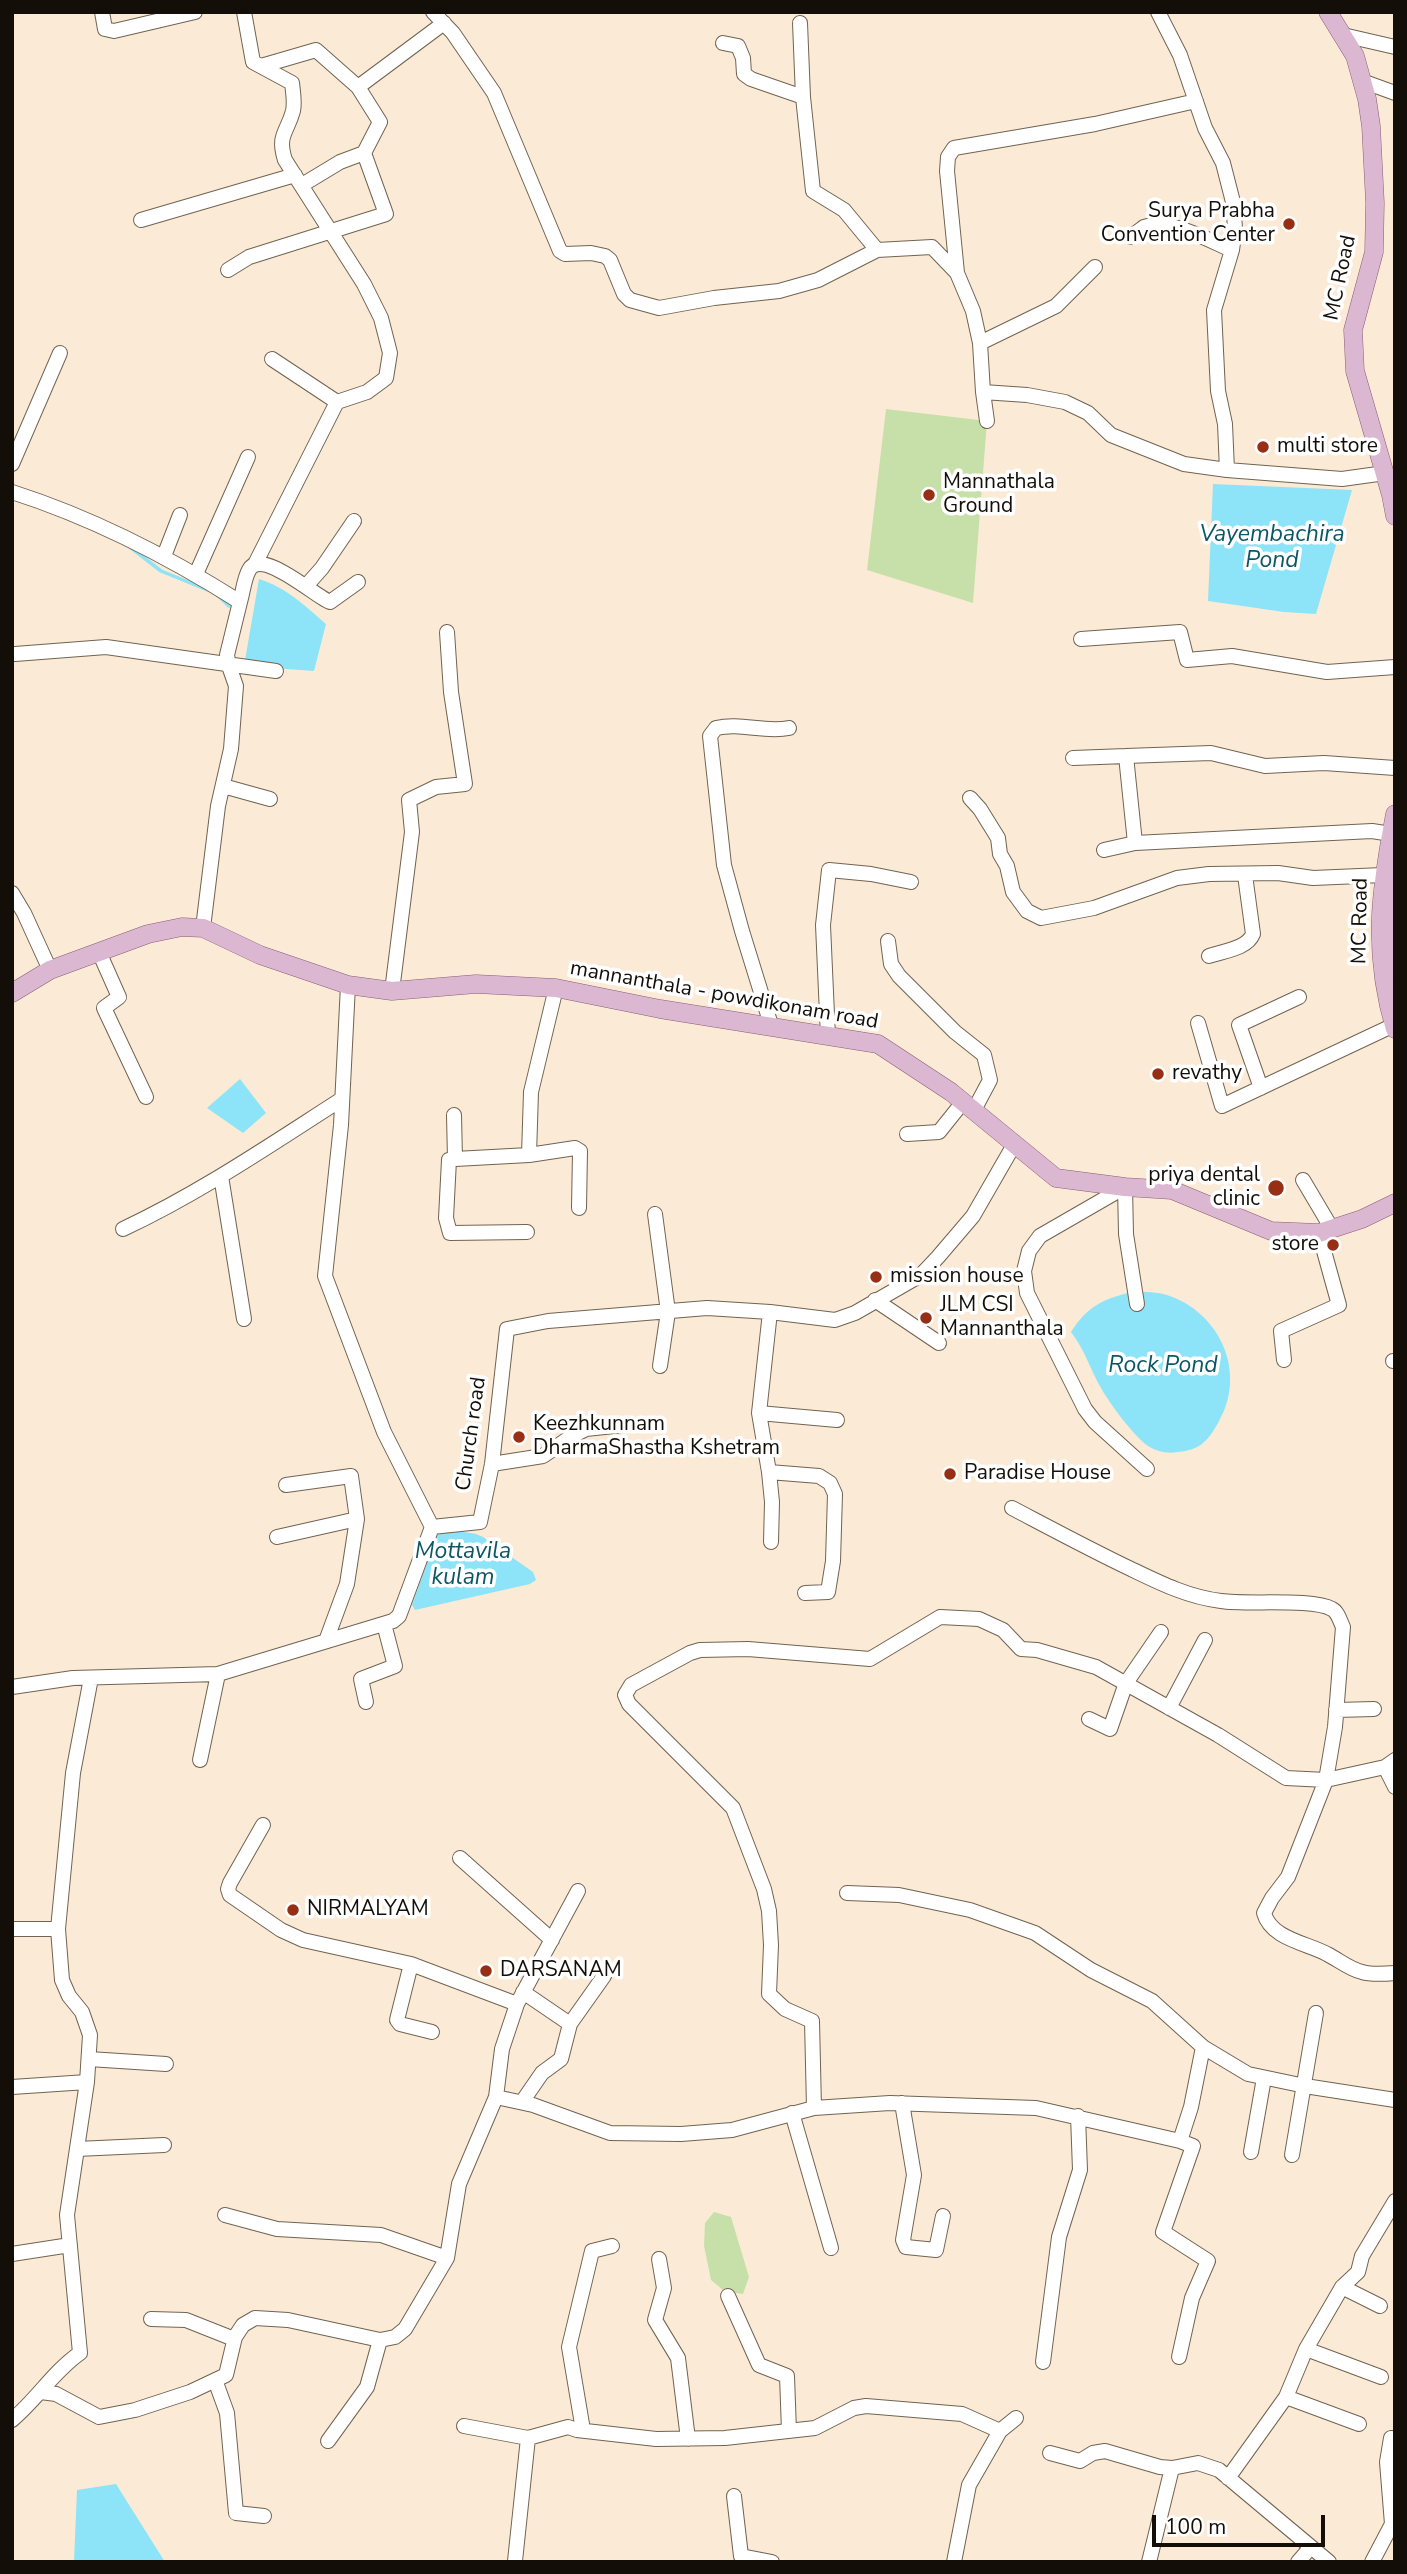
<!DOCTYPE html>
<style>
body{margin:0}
#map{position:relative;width:1407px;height:2574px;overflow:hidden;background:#fbebd6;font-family:"Nunito Sans",sans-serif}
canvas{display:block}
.frame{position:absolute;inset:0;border:14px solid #130e07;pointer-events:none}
.scale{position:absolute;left:1152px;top:2515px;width:173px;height:32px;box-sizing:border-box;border:4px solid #130e07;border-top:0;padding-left:9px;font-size:21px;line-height:24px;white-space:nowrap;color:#130e07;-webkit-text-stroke:5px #fff;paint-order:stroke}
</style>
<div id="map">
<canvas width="1407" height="2574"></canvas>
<div class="frame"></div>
<div class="scale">100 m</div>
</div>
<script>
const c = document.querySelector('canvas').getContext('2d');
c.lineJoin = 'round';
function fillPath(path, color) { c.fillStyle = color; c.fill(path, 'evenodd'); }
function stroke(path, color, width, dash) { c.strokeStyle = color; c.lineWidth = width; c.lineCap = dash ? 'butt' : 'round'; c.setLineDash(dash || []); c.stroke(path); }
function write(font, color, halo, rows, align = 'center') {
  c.font = font + ' "Nunito Sans",sans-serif'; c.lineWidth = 7; c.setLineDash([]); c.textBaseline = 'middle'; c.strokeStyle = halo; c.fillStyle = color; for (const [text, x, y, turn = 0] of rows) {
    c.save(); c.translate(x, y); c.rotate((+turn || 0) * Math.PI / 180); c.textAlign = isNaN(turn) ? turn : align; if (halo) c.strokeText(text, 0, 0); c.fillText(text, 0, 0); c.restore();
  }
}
const green = new Path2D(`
 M 886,409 L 987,421 L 973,603 L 867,570 Z
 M 714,2212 L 731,2217 L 749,2277 L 743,2294 L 724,2291 L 711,2280 L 704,2246 L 705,2223 Z`);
const water = new Path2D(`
 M 1213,484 L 1352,490 L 1316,614 L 1284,612 L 1208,601 Z
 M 259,579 C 287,588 304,605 326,624 L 314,671 L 244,666 Z
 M 240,1079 L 266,1113 L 243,1133 L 207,1108 Z
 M 1135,1291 C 1145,1292 1157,1292 1167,1295 C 1220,1312 1248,1373 1218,1423 C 1208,1441 1200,1450 1178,1452 C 1167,1454 1158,1452 1148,1446 C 1133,1435 1110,1404 1101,1388 C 1090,1369 1085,1350 1071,1332 C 1088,1305 1104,1299 1135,1291 Z
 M 452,1530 L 476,1534 L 483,1537 L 533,1572 L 536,1580 L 530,1584 L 415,1610 L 412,1605 L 437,1535 Z
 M 116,2484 L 165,2562 L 74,2562 L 77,2490 Z`);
const stream = new Path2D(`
 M 130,547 L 161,571 L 215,593 L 229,606`);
const minor = new Path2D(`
 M 102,12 L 105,29 L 114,31 L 195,12
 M 244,12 L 253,62 L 292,83 C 293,92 295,102 293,111 C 287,133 277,135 285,160 L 364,284 L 381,318 L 390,353 L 386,378 L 367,392 L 337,402 L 255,564
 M 433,12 L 453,33 L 494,93 L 560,251 L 565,254 L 591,253 L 605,256 L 610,260 L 624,294 L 630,300 L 659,308 L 714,298 L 779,291 L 818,280 L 877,250
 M 1158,12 L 1180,55 L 1205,128 L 1223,163 L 1233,202 L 1235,228 L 1232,250 L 1214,310 L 1218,391 L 1225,424 L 1227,470
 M 800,23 L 803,97 L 813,191 L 844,210 L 877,250 L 932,247 L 957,273
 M 1343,35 L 1395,47
 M 723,43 L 738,46 L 743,58 L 744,74 L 751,79 L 803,97
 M 1362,81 L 1395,93
 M 358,87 L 444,23
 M 302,185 L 340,162 L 364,153
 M 141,220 L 295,175
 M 1130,237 C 1135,234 1140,230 1144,227 C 1168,217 1210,241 1232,250
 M 228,270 L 249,257 L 386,214 L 364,153 L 380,122 L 358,87 L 316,50 L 261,66
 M 980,343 L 1056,306 L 1095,267
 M 272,359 L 337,402
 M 983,392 L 980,343 L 973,311 L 957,273 L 947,171 L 948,157 L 954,148 L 1095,124 L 1196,101
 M 987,421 L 983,392 L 1027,395 L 1065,402 L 1088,413 L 1111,435 L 1184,464 L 1227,470 L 1342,479 L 1385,473
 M 12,464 L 60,353
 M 12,492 C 93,518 169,557 240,602 L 227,655 L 229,666 L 236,686 L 231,749 L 218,806 L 203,928
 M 164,556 L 180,515
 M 196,574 L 248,457
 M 306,586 L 322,568 L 354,521
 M 240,602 C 243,592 244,579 249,570 C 261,547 316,597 330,602 L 358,582
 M 1081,639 L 1180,632 L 1187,660 L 1232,656 L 1327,672 L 1395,667
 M 15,654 L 106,647 L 276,671
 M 1073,758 L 1126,756
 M 223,786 L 270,799
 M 970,798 L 980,809 L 998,838 L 1000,854 L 1007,866 L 1013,892 L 1027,911 L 1041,918 L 1094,908 L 1177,878 L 1209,874 L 1278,873 L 1313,878 L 1383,875
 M 1391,834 L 1372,831 L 1135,843 L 1126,756 L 1211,753 L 1265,766 L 1324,763 L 1395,768
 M 1104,850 L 1135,843
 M 12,893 L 24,913 L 50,970
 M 888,941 L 891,964 L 899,976 L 955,1032 L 984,1055 L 990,1080 L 974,1110
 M 99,952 L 119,997 L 104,1008 L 146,1097
 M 1209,956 C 1223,951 1247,949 1253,934 L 1245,875
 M 348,985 L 341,1125 L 325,1276 L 384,1432 L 432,1527
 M 392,991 L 412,832 L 409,800 L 436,787 L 465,784 L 451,692 L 447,632
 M 1198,1023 L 1222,1106 L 1394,1025
 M 772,1028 L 742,931 L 724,865 L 710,736 L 716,728 C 741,722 764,733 789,728
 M 828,1037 L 823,925 L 829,870 L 871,874 L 911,882
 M 1261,1088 L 1239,1025 L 1299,997
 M 454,1115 L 455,1159 L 529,1155 L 575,1148 L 580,1151 L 579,1208
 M 907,1134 L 939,1132 L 963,1102
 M 529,1155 L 531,1092 L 556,988
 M 455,1159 L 449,1160 L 446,1218 L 450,1233 L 527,1232
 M 221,1176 L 244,1319
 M 1303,1180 L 1332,1229
 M 655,1214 L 668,1312 L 660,1366
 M 123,1229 C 200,1193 270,1145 342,1099
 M 875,1300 L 939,1343
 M 1137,1304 L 1126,1234 L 1125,1187 L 1040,1236 L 1029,1251 L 1024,1271 L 1027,1293 L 1085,1409 L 1095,1422 L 1147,1469
 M 770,1312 L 759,1413 L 769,1472 L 772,1502 L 771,1542
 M 1284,1360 L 1281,1331 L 1339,1305 L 1319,1233
 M 1393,1361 L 1395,1361
 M 759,1413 L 837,1420
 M 492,1464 L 543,1456 L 572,1436 L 586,1429 L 623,1425
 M 769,1472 L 819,1476 L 830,1483 L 835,1494 L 833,1561 L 828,1592 L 805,1593
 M 286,1485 L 351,1476 L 357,1519 L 347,1584 L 326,1641
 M 1012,1508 C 1052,1529 1091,1550 1131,1569 C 1160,1583 1188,1597 1221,1601 C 1247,1605 1312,1598 1332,1609 C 1338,1612 1340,1621 1343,1627 L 1335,1727 L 1326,1780 L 1288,1877 L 1272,1898 L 1264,1913 C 1271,1939 1307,1943 1327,1954 C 1339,1960 1349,1969 1362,1972 C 1372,1975 1384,1974 1395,1973
 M 432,1527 L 480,1522 L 492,1464 L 507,1329 L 548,1321 L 707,1308 L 770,1312 L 835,1320 L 855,1313 L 921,1275 L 938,1257 L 973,1216 L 1015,1143
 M 277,1537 L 357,1519
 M 12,1687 L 73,1678 L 218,1674 L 393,1621 L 399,1616 L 432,1527
 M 366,1702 L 361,1679 L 395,1666 L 384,1624
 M 1169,1708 L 1205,1640
 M 1336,1710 L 1374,1709
 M 1089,1719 L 1110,1729 L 1126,1683 L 1161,1632
 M 200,1760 L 218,1674
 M 1385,1767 L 1395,1787
 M 263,1825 L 230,1883 L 228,1889 L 230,1895 L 281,1930 L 303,1940 L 411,1964 L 517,2004
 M 460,1858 L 552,1940
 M 12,1929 L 58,1929
 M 411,1964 L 397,2020 L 400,2024 L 432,2032
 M 523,1992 L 570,2024
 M 1203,2047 L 1248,2074 L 1305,2086 L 1395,2100
 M 89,2059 L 166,2064
 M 87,2082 L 90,2035 L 82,2012 L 69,1996 L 62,1980 L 58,1929 L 73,1773 L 91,1678
 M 12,2087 L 87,2082 L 67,2215 L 80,2353 C 54,2371 37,2399 12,2420
 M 496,2097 L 502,2049 L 517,2004 L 578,1891
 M 522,2102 L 542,2073 L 561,2059 L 570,2024 L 604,1976
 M 902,2103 L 914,2175 L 903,2240 L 906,2247 L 936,2250 L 943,2216
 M 814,2108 L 812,2021 L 785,2009 L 769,1994 L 771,1945 L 769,1911 L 764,1889 L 733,1808 L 629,1704 L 625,1695 L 631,1685 L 690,1653 L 700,1650 L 748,1649 L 870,1659 L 940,1617 L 979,1619 L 1003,1630 L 1021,1649 L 1037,1650 L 1096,1667 L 1218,1735 L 1286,1778 L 1326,1780 L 1385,1767 L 1395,1760
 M 792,2113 L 831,2248
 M 77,2149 L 164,2145
 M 1251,2152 L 1264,2078
 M 1292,2155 L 1316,2013
 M 225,2215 L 277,2229 L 381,2235 L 447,2258
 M 12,2254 L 70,2245
 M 659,2259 L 664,2288 L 655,2320 L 678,2358 L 688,2439
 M 1342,2287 L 1380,2306
 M 728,2296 L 759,2365 L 787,2376 L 789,2431
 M 151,2319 L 186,2320 L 234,2339
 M 1306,2349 L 1381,2377
 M 1179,2357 L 1192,2298 L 1208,2261 L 1163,2232 L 1193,2146 L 1180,2141
 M 1043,2362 L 1059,2237 L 1080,2170 L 1078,2116
 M 215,2380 L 227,2413 L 236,2513 L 264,2516
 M 41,2392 L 56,2394 L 99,2417 L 135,2410 L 190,2392 L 226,2375 L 235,2337 L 243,2325 L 255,2318 L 288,2320 L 380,2340 L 395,2337 L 405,2329 L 447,2258 L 459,2184 L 496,2097 L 533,2105 L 610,2133 L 681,2134 L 732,2130 L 814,2108 L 890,2103 L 1036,2108 L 1180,2141 L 1191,2107 L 1203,2047 L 1152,2001 L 1091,1970 L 1035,1933 L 970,1910 L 899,1895 L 847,1893
 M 1286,2397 L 1359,2424
 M 464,2426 L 528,2438 L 568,2427 L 577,2430 L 656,2439 L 725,2438 L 815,2428 L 854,2408 L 866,2406 L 962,2414 L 1000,2431 L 1016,2418
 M 583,2430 L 569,2347 L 592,2251 L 612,2246
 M 328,2441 L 367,2387 L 380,2340
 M 1050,2453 L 1080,2461 L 1093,2453 L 1105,2451 L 1160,2467 L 1172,2468 L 1198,2463 L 1219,2470 L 1329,2562
 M 1228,2478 L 1286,2397 L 1306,2349 L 1342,2287 L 1358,2272 L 1362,2256 L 1395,2201
 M 734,2496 L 741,2556 L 772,2562
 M 515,2561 L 528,2438
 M 954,2562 L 969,2485 L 1000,2431
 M 1149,2562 L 1172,2468
 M 1298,2562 L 1311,2547
 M 1372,2562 L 1392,2524 L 1387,2462 L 1391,2438`);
const major = new Path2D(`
 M 1328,12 L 1355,56 L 1367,99 L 1371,126 L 1375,203 L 1374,252 L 1353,330 L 1355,371 L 1391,495 L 1395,516
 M 1395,814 C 1380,892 1372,951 1395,1029
 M 1395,890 L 1390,951 L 1395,968
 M 12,993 L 50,970 L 148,934 L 182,927 L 203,928 L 260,955 L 348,985 L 392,991 L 476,984 L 556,988 L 660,1009 L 878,1044 L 951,1092 L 1056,1178 L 1125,1187 L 1172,1190 L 1271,1231 L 1319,1233 L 1362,1219 L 1395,1203`);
const markers = [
 [1289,224,7,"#972f15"],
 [1263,447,7,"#972f15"],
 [929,495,7,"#972f15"],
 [1158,1074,7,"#972f15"],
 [1276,1188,9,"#972f15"],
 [1333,1245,7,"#972f15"],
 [876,1277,7,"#972f15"],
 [926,1318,7,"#972f15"],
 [519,1437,7,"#972f15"],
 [950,1474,7,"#972f15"],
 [293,1910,7,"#972f15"],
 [486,1971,7,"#972f15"]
];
const poiNames = [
 ["Surya Prabha",1275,212,"right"],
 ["Convention Center",1275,236,"right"],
 ["multi store",1277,447],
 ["Mannathala",943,483],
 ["Ground",943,507],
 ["revathy",1172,1074],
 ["priya dental",1260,1176,"right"],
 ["clinic",1260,1200,"right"],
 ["store",1319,1245,"right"],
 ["mission house",890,1277],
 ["JLM CSI",940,1306],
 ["Mannanthala",940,1330],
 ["Keezhkunnam",533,1425],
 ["DharmaShastha Kshetram",533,1449],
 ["Paradise House",964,1474],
 ["NIRMALYAM",307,1910],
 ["DARSANAM",500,1971]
];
const streetNames = [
 ["MC Road",1341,278,-78],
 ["MC Road",1361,921,-89],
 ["mannanthala - powdikonam road",724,996,10],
 ["Church road",472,1434,-82]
];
const waterNames = [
 ["Vayembachira",1272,535],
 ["Pond",1272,561],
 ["Rock Pond",1163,1366],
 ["Mottavila",463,1552],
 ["kulam",463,1578]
];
fillPath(green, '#c7e0a9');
fillPath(water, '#8de3f7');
stroke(stream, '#8de3f7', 3.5);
stroke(minor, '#716351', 16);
stroke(major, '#865d76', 19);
stroke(minor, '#fff', 14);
stroke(major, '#dcb7d1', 18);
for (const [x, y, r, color] of markers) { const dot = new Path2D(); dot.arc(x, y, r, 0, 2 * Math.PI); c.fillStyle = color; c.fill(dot); stroke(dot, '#fff', 2.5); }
write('21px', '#130e07', '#fff', poiNames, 'left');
write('21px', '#130e07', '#fff', streetNames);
write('italic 23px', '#0c5765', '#fff', waterNames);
</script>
